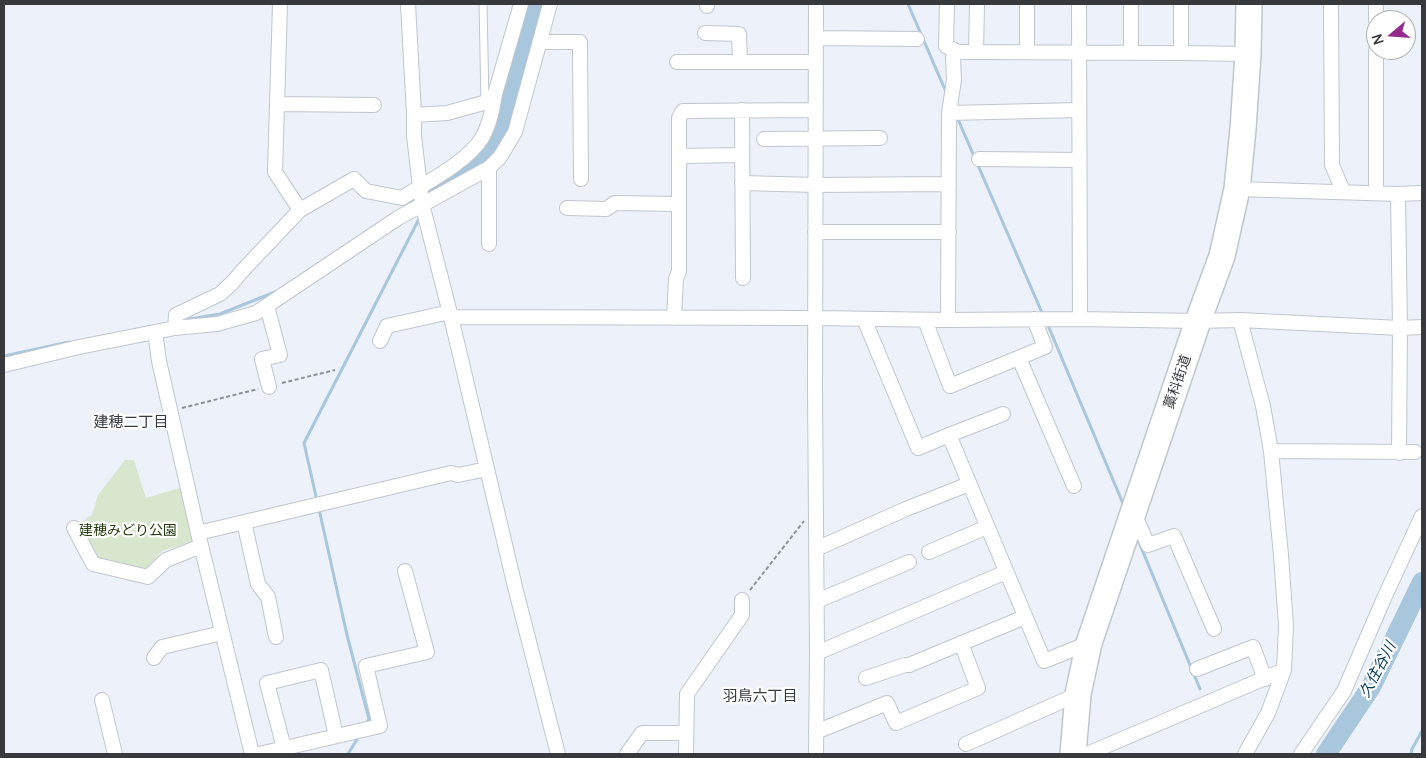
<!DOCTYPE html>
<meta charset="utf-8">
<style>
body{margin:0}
#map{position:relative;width:1426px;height:758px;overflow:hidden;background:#ecf1fa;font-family:Manrope,sans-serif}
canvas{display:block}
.frame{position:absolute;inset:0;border:5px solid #37393c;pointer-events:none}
.north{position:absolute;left:1366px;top:10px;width:50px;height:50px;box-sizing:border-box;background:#fefefe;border:1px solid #aeafb0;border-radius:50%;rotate:252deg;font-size:14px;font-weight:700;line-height:20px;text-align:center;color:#37393c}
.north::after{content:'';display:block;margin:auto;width:18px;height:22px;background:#972b8d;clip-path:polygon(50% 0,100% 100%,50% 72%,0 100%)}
</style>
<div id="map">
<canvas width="1426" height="758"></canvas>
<div class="frame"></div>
<div class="north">N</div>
</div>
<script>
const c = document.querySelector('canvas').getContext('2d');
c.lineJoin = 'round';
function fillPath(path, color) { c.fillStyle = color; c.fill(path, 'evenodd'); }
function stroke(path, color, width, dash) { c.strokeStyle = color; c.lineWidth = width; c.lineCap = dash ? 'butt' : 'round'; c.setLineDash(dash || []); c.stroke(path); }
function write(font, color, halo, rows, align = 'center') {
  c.font = font + ' Manrope,"Noto Sans JP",sans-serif'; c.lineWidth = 4.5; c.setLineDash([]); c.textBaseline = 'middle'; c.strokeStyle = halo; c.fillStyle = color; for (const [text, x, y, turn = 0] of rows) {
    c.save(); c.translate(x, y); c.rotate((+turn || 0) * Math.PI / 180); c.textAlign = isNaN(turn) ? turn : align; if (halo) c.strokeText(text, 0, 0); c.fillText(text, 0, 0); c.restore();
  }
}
const green = new Path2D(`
 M 125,460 L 134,460 L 146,498 L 183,487 L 196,540 L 162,551 L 143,573 L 95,561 L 76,526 L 92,515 L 98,495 Z`);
const stream = new Path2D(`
 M 908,4 L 946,92
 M 957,117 L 1043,315
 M 425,195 L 434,190
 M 178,321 L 220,314 L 275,292
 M 1047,323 L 1124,506
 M 4,356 L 69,342
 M 317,501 L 304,443 L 420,217
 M 319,509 L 347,635 L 369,719 L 366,724
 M 1136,535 L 1200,689
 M 348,754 L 359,736
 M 1411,754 L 1412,749 L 1422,731`);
const river = new Path2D(`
 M 434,190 L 464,169 L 486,148 L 506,116 L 535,4
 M 1326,754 L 1371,687 L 1422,582`);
const path = new Path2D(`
 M 282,383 L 335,370
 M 182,408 L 258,389
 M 750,590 L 804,521`);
const lane = new Path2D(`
 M 483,4 L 485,102`);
const street = new Path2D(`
 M 408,4 L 414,115 L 414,136 L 422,204 L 451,317 L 516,591 L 558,754
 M 816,4 L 815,389 L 817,653 L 816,754
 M 947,4 L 946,46 L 958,52
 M 977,4 L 976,52 L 1181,53 L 1181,4
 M 1079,4 L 1080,319
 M 1331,4 L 1332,165 L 1343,191
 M 707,6 L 707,4
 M 1376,20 L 1376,4
 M 705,33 L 739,34 L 740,62
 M 816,38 L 917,39
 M 540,42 L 580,42 L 581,179
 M 1027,52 L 1027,4
 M 1131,52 L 1131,4
 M 1181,53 L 1248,54
 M 677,62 L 816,62
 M 277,104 L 374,105
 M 742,110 L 743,278
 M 949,113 L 1079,110
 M 414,115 L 447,113 L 487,102 L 495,94 L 521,4
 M 764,139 L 880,138
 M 679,156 L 742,155
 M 979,159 L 1079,160
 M 489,168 L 489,244
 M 742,183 L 815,185 L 949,184
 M 1237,189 L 1398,194 L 1422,193
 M 1376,193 L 1376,50
 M 1398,194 L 1400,328 L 1399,453
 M 567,208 L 606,209 L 615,203 L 679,204
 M 300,210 L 354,179 L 366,191 L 402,198 C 427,182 466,163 482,138 C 489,126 493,108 495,94
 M 815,232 L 949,232
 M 267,306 L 280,355 L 262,359 L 269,387
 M 451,317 L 815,318 L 948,320 L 1080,319 L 1198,321 L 1240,320 L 1400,328 L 1422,327
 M 674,318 L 676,279 L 679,271 L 679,118 L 683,111 L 816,110
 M 864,319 L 918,448 L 949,435 L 1044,661 L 1089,643
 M 925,320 L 950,386 L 1045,347 L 1034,319
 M 948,320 L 949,113 L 954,80 L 953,57 L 958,52 L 976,52
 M 1240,320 L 1263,406 L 1271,451 L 1281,555 L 1286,626 L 1284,670 L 1268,713 L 1245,754
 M 175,328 L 176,315 L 220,294 L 232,283 L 244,269 L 300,210 L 275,172 L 280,4
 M 155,332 L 159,361 L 198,533 L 252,754
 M 380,341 L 387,326 L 450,312
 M 1019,358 L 1074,486
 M 4,365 L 79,347 L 175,328 L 217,324 L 256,313 L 398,218 L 489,168 L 500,157 L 515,132 L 550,4
 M 949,435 L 1003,414
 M 1271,451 L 1415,452
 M 1134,513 L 1148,545 L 1174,536 L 1214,629
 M 244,522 L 258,584 L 268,597 L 276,637
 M 74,528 L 93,564 L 148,577 L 166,560 L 201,546
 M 198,533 L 451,473 L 458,475 L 487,469
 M 816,549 L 906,509 L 969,484
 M 929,552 L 987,527
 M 817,601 L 909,562
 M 817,653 L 1006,572
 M 154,658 L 162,647 L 222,633
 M 1197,669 L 1253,647 L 1265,679
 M 866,678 L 905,665 L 909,665 L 1025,617
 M 102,700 L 115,754
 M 816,732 L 887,703 L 896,723 L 978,688 L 961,643
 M 966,744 L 1078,694
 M 284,748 L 267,683 L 321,670 L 336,736
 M 259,754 L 380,726 L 366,666 L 427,652 L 405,571
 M 627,754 L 642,733 L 686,733
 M 686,754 L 687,694 L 742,615 L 742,600
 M 1087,754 L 1284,670
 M 1301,754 L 1344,691 L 1385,596 L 1422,516`);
const highway = new Path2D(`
 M 1073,754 L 1078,694 L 1089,643 L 1198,321 L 1222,256 L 1237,189 L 1243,129 L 1248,54 L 1249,4`);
const streetNames = [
 ["藁科街道",1178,382,-71]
];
const parkNames = [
 ["建穂みどり公園",128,531]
];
const neighbourhoodNames = [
 ["建穂二丁目",131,423],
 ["羽鳥六丁目",760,697]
];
const waterNames = [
 ["久住谷川",1378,670,-62]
];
fillPath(green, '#d7e6cd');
stroke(stream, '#a8c6dc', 3);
stroke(river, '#a8c6dc', 20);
stroke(lane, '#c0c6ce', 9);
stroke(street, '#c0c6ce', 16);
stroke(highway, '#c0c6ce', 28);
stroke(path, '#8d9197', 2, [4, 2.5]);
stroke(lane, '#fff', 7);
stroke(street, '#fff', 14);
stroke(highway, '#fff', 25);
write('14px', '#37393c', '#fefefe', streetNames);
write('14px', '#243c0f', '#fefefe', parkNames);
write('15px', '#363a41', '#fefefe', neighbourhoodNames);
write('italic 15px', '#073d5c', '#fefefe', waterNames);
</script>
